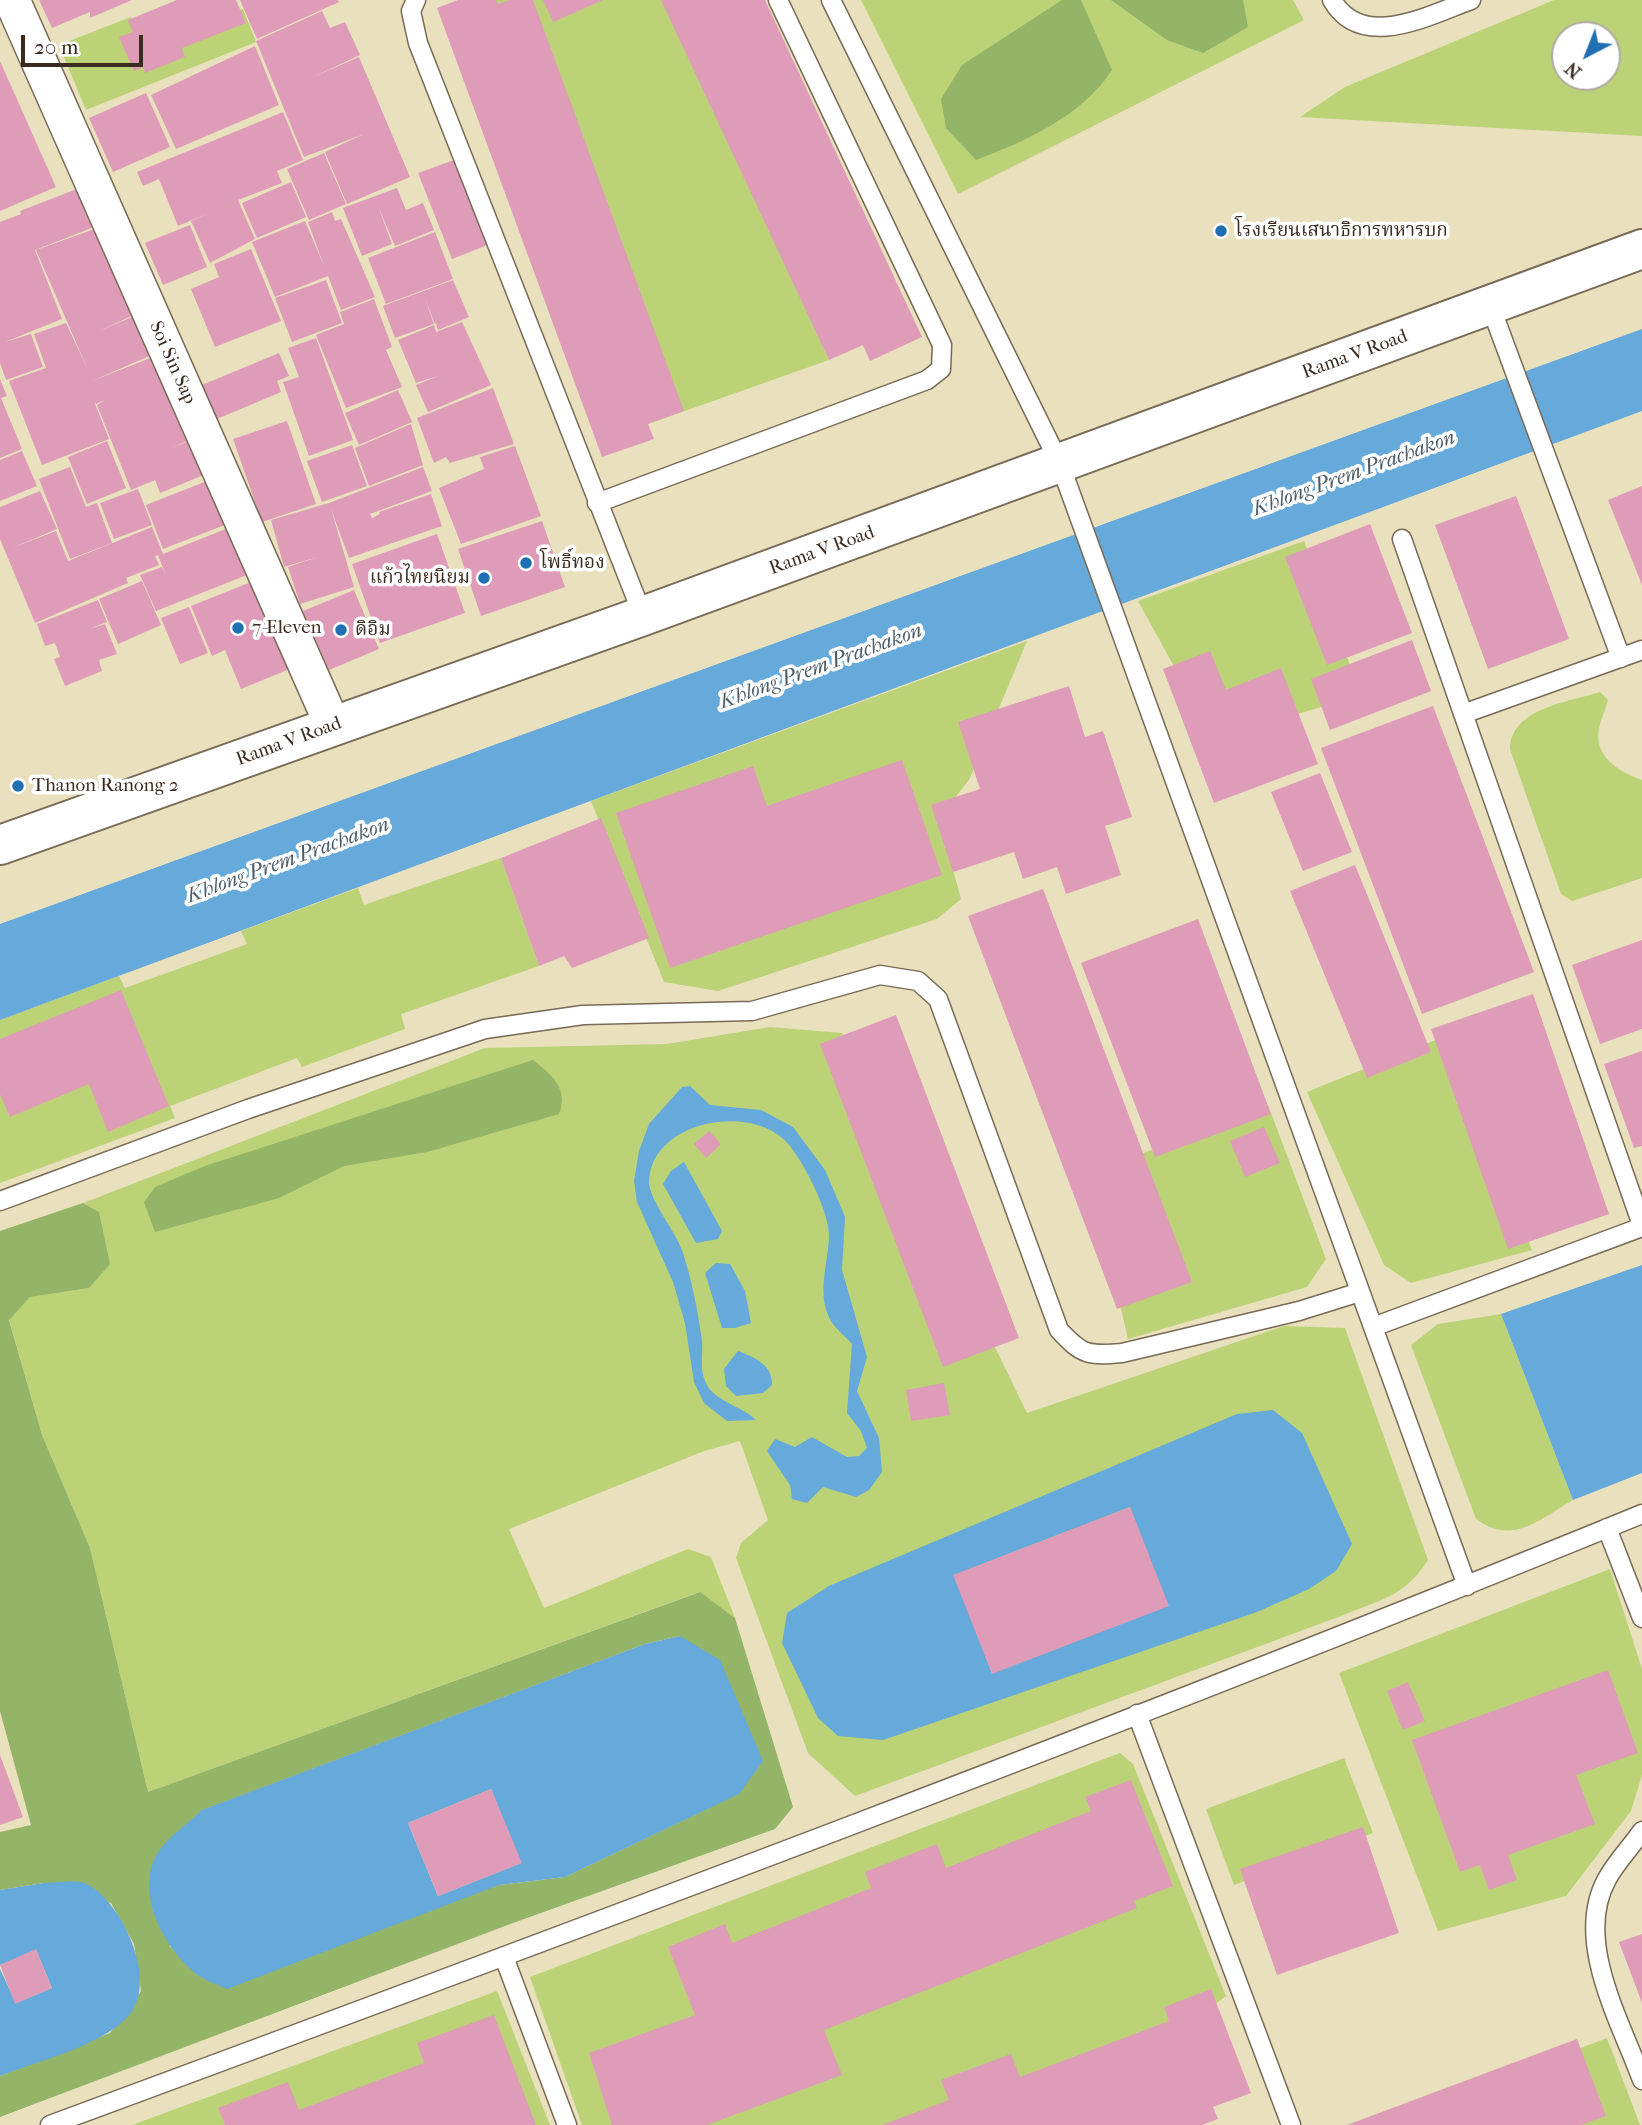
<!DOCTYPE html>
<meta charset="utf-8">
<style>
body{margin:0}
#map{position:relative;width:1642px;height:2125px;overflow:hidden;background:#e9e0bd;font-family:"IM FELL French Canon",serif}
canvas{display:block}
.north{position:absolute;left:1551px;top:21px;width:70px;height:70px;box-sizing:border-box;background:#fff;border:2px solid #b1aaa5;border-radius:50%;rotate:222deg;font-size:19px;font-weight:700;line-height:28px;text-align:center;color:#3b2a1e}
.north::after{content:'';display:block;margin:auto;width:24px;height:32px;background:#1f6fb2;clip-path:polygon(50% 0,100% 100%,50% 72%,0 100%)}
.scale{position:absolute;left:21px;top:35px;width:122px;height:32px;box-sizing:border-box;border:4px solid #3b2a1e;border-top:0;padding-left:9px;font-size:21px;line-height:24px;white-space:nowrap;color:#3b2a1e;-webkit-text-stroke:5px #fff;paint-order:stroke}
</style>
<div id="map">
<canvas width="1642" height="2125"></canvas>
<div class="north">N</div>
<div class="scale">20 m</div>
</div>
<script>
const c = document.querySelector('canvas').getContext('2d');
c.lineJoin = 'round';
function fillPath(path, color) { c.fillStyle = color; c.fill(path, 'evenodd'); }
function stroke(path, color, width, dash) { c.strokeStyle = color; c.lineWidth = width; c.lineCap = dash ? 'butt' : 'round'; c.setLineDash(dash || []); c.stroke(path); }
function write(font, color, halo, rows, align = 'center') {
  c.font = font + ' "IM FELL French Canon","Noto Serif Thai",serif'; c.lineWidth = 7; c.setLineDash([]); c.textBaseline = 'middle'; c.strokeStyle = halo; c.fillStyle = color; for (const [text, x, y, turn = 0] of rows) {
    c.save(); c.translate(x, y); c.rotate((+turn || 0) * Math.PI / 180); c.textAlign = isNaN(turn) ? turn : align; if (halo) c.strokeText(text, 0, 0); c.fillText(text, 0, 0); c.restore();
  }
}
const green = new Path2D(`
 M 473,0 L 680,0 L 829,360 L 648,424 Z
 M 861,0 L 1293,0 L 1304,20 L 958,194 Z
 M 1554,0 L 1642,0 L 1642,136 L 1300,117 L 1345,87 ZM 1607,35 L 1607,77 L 1565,77 L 1565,35 Z
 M 243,9 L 256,42 L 86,110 L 59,45 L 131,17 L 144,48 Z
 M 1304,541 L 1361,695 L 1214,739 L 1138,601 Z
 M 1027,641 L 969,780 L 939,818 L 961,899 L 937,919 L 718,991 L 664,982 L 591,801 Z
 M 1600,692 L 1608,700 C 1606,709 1601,718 1599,728 C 1593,756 1619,772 1642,780 L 1642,878 L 1572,901 L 1561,894 L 1510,749 C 1511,708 1569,702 1600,692 Z
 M 501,858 L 539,966 L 401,1014 L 405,1029 L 302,1067 L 297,1058 L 170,1106 L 175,1118 L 0,1183 L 0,1020 L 119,976 L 125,988 L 247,944 L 241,931 L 358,888 L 364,905 Z
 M 770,1027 L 842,1033 L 1027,1413 L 1284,1326 L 1345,1328 L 1428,1560 C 1405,1597 1379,1600 1341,1616 L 855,1796 L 808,1753 L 736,1558 L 741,1543 L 768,1520 L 740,1441 L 704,1451 L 509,1529 L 544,1608 L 688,1549 L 711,1557 L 735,1618 L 699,1592 L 148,1792 L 90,1548 L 42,1435 L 9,1319 L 29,1297 L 89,1288 L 99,1212 L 83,1203 L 485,1048 L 667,1044 Z
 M 1443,1037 L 1532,1250 L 1411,1283 L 1384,1265 L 1307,1092 Z
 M 1268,1105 L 1326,1259 L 1307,1287 L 1128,1339 L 1116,1286 L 1123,1161 Z
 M 1501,1314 L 1573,1500 C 1540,1519 1513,1546 1476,1519 L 1411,1345 L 1438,1324 Z
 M 1610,1569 L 1642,1669 L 1642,1775 L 1631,1811 L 1566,1896 L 1438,1931 L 1339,1673 Z
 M 1120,1753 L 1133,1764 L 1226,1996 L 1176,2034 L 928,2125 L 582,2125 L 530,1977 Z
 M 1344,1758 L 1373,1833 L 1234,1885 L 1206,1809 Z
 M 497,1991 L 550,2125 L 132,2125 Z
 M 1607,2038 L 1640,2125 L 1378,2125 Z`);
const forest = new Path2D(`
 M 1062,0 L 1081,0 L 1112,70 C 1082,116 1026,141 976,160 L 946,128 L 941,99 L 962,65 Z
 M 1111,0 L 1243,0 L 1248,27 L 1203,53 L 1167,40 Z
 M 533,1060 C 552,1075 569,1089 559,1114 L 427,1152 L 344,1166 L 279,1198 L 155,1232 L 144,1202 L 155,1187 L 205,1166 Z
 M 83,1203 L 99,1212 L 110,1264 L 89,1288 L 30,1297 L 9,1320 L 42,1435 L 90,1548 L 148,1792 L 700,1592 L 735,1618 L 793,1807 L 775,1829 L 513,1923 L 0,2117 L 0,2076 L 110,2033 L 141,1991 L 134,1944 L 111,1903 L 44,1883 L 0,1890 L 0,1832 L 31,1825 L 0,1711 L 0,1231 ZM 680,1636 L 709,1808 L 565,1877 L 499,1885 L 170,1947 L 203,1810 L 645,1644 Z`);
const water = new Path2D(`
 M 1642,329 L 1642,411 L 0,1020 L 0,924 Z
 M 690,1086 L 710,1105 L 761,1110 L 793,1127 L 825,1170 L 845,1217 L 842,1270 L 867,1357 L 857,1391 L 879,1438 L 882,1472 L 869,1490 L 856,1497 L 823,1487 L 807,1503 L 792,1499 L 790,1485 L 767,1451 L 775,1439 L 795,1447 L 812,1437 L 847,1457 L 859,1456 L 867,1448 L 861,1431 L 847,1413 L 852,1344 C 846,1337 836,1329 831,1321 C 816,1295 828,1264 829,1237 C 830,1213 805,1165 790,1146 C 755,1101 650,1120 649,1182 C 649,1200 677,1233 683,1253 C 692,1281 698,1312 702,1341 C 703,1353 700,1367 704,1378 C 710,1401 741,1405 756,1420 L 727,1421 L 704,1403 L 694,1382 L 685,1323 L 673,1282 L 637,1202 L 634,1181 L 639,1151 L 649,1124 L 682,1087 Z
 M 684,1162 L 722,1231 L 718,1239 L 696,1243 L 663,1184 L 671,1171 Z
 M 716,1263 L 730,1264 L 745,1291 L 751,1323 L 735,1328 L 722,1328 L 705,1273 Z
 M 1642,1265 L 1642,1473 L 1573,1500 L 1501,1314 Z
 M 738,1351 C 754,1357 773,1365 772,1385 L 763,1393 L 736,1396 L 726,1386 L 724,1369 Z
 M 1273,1410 L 1302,1433 L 1352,1544 L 1336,1571 L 1309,1589 L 1257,1612 L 883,1740 L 838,1736 L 818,1718 L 782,1643 L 787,1613 L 829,1586 L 1237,1414 ZM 1130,1507 L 1168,1606 L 992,1673 L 954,1575 Z
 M 680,1636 L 720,1660 L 763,1761 L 739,1794 L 565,1877 L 499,1885 L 227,1989 C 217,1984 202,1980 194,1972 C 163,1946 133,1890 159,1851 C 169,1836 189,1823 202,1810 L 645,1644 ZM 491,1789 L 521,1863 L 438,1896 L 408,1823 Z
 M 44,1883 C 56,1883 76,1879 87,1884 C 122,1902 158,1980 130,2014 C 105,2045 38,2061 0,2076 L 0,1969 L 16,2003 L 52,1988 L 36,1950 L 0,1965 L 0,1890 Z`);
const building = new Path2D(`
 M 39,0 L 132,0 L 90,18 L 90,12 L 52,28 Z
 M 177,0 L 236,0 L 246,23 L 182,48 L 185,57 L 145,73 L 144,67 L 134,71 L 119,37 L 133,32 L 128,20 Z
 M 240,0 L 338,0 L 339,2 L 257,39 Z
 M 458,0 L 496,0 L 498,4 L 510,0 L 533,0 L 684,411 L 648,424 L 654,439 L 602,457 L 437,8 Z
 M 543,0 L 603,0 L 553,22 Z
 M 661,0 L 765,0 L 922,337 L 870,361 L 863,345 L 829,360 Z
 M 322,11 L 330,28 L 345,22 L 360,55 L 313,77 L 359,57 L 410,177 L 347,204 L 325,152 L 364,134 L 304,157 L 256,41 Z
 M 255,46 L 279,105 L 176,149 L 151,95 Z
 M 0,61 L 56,187 L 0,211 Z
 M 146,93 L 170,147 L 113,172 L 89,118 Z
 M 283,112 L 303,160 L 277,171 L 282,183 L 238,200 L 255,239 L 210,263 L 191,221 L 209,213 L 178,226 L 159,179 L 143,186 L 137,172 Z
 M 324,153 L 346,204 L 309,220 L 287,169 Z
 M 457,159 L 490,244 L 452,259 L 418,173 Z
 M 291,182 L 306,217 L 257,238 L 242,203 Z
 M 82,187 L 97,226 L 35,250 L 62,319 L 5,342 L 31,334 L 43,367 L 6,380 L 0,363 L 0,222 L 21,214 L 20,211 Z
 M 397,188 L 406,210 L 423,203 L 434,230 L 395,246 L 378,206 L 392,244 L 362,256 L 343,208 Z
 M 332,212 L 335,221 L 341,219 L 375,297 L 341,310 L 328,276 L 275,297 L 252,242 L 305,221 L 324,266 L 308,222 Z
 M 190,225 L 207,267 L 163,285 L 145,243 Z
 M 100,227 L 136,314 L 99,331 L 137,315 L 154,354 L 92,381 L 153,357 L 196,437 L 171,448 L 197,438 L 211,472 L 160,493 L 155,480 L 131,490 L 97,405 L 105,400 L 96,404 L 94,401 L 109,439 L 42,465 L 9,381 L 46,368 L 34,334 L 66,323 L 88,370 L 36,250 Z
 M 435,232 L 453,279 L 386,304 L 368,258 Z
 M 251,249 L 281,321 L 215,347 L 191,289 L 219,277 L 214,264 Z
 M 326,280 L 342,323 L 292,342 L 275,298 Z
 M 453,280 L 469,317 L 438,330 L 436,324 L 439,322 L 435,324 L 425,299 L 434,324 L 395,338 L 383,306 Z
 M 374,299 L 392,347 L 386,350 L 402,387 L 346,408 L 316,335 L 344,324 L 340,312 Z
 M 462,322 L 491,385 L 428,412 L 416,385 L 438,376 L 416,383 L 398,340 L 434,325 L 436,332 Z
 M 316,338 L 353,440 L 309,456 L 283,382 L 299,377 L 288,348 Z
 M 279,353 L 289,376 L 277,381 L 281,392 L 217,419 L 202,385 Z
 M 0,379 L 7,396 L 1,398 L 22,449 L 0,458 Z
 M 493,388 L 514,444 L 450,463 L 446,457 L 434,463 L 417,418 Z
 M 398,390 L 412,422 L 359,445 L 345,413 Z
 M 287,421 L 316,504 L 262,522 L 233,439 Z
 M 411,424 L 423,465 L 369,486 L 355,448 Z
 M 107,441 L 126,488 L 87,504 L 68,457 Z
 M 352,445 L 367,486 L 322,502 L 307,461 Z
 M 515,446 L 541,516 L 461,544 L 439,488 L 484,469 L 480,457 Z
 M 22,451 L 37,486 L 0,501 L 0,460 Z
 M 70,467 L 86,507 L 97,503 L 112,543 L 70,559 L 39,479 Z
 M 423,467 L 432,491 L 370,514 L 372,518 L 380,514 L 379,512 L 431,494 L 442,526 L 349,558 L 331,509 L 354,587 L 300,604 L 288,567 L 318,557 L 284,567 L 271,520 L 329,503 Z
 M 212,479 L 230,523 L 163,549 L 146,505 Z
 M 1642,486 L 1642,585 L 1608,500 Z
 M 138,489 L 152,525 L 114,539 L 100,503 Z
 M 40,491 L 57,529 L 12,548 L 56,531 L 68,561 L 152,527 L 163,554 L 233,526 L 252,573 L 156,611 L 140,575 L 162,567 L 166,576 L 158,555 L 155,556 L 159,565 L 126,578 L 128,583 L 35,623 L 0,539 L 0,507 Z
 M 1516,496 L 1569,639 L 1488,669 L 1435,525 Z
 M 542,521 L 565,587 L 481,616 L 458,549 Z
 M 1370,524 L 1412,633 L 1327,665 L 1285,557 Z
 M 437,534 L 465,613 L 380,643 L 352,564 Z
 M 256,580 L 292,668 L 241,689 L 225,650 L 212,656 L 191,606 Z
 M 142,581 L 161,625 L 118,644 L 99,599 Z
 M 354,590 L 379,649 L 329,670 L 303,611 Z
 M 98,600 L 107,622 L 89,629 L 105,624 L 117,654 L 99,660 L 102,671 L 65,686 L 54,659 L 60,657 L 55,643 L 45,646 L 37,624 Z
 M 189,607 L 208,653 L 180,664 L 161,618 Z
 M 1412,640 L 1431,691 L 1330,730 L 1311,679 Z
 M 1210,651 L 1226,690 L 1281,668 L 1318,764 L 1214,803 L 1163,669 Z
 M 1069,686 L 1085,737 L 1103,731 L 1132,817 L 1105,826 L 1121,875 L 1066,894 L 1057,867 L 1023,879 L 1014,852 L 953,872 L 931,805 L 980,789 L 958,722 Z
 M 1433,706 L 1534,972 L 1422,1014 L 1321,748 Z
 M 902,760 L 942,875 L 670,968 L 616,813 L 753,766 L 767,806 Z
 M 1320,773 L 1352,852 L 1303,871 L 1271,792 Z
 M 601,818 L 649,938 L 572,968 L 564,956 L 539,966 L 501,858 Z
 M 1355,865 L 1431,1052 L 1367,1078 L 1290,891 Z
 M 1043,889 L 1192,1282 L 1117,1309 L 968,916 Z
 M 1198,919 L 1271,1114 L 1155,1157 L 1081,963 Z
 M 1642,940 L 1642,1029 L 1600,1044 L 1572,965 Z
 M 121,990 L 169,1106 L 108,1132 L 89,1084 L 10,1117 L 0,1094 L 0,1039 Z
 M 1533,994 L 1609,1214 L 1508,1249 L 1431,1029 Z
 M 896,1015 L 1019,1338 L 943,1367 L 820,1044 Z
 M 1642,1051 L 1642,1146 L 1634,1148 L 1604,1064 Z
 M 1264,1127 L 1280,1163 L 1245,1177 L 1230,1141 Z
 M 709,1131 L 721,1144 L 706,1158 L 694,1144 Z
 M 944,1383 L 950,1415 L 911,1421 L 906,1390 Z
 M 1130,1507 L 1169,1606 L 992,1674 L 953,1575 Z
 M 1608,1670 L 1638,1753 L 1576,1775 L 1595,1824 L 1508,1855 L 1517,1880 L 1489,1890 L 1480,1865 L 1460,1872 L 1412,1740 Z
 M 1408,1682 L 1425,1721 L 1403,1730 L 1387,1691 Z
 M 0,1755 L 23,1817 L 0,1825 Z
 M 1131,1780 L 1173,1886 L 1134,1901 L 1137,1908 L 824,2030 L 842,2075 L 707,2125 L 612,2125 L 589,2053 L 695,2015 L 668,1947 L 725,1924 L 732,1943 L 871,1888 L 865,1872 L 937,1844 L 946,1868 L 1091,1811 L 1085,1797 Z
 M 491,1789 L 522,1863 L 438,1896 L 408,1823 Z
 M 1363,1827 L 1399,1933 L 1277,1975 L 1240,1869 Z
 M 1642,1934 L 1642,2003 L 1619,1942 Z
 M 36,1949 L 52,1988 L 15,2004 L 0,1965 Z
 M 1211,1989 L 1251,2093 L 1213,2107 L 1218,2119 L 1202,2125 L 882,2125 L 949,2100 L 941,2080 L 1011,2054 L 1020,2077 L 1169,2021 L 1164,2007 Z
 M 494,2015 L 536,2125 L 225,2125 L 218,2108 L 288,2082 L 299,2110 L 424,2063 L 417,2043 Z
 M 1577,2039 L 1606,2116 L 1581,2125 L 1347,2125 Z`);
const lane = new Path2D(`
 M 416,0 L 411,11 L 418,43 L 643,616
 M 831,0 L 1060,464 L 1467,1586
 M 1332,0 C 1362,52 1429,15 1471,0
 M 1490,305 L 1621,658
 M 597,503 L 927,380 L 941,369 L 942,345 L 778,0
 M 1402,539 L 1642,1225
 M 1463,714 L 1642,650
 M 0,1201 L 248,1109 L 485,1029 L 583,1015 L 752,1011 L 880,975 L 918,981 L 938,999 L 1059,1330 C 1082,1355 1088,1356 1122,1353 L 1299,1311 L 1360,1292
 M 1373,1327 L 1642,1227
 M 1607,1528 L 1642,1618
 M 1137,1714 L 1291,2125
 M 1642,1831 C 1631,1847 1616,1862 1607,1879 C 1573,1940 1621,2022 1642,2080
 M 504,1957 L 567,2125
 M 50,2125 C 583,1928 1116,1729 1642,1514`);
const street = new Path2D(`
 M 12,0 L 333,726`);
const secondary = new Path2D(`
 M 0,845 L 643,616 L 1642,249`);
const markers = [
 [1221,231,7,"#1f6fb2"],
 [526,563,7,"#1f6fb2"],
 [484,578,7,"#1f6fb2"],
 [238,628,7,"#1f6fb2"],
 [341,630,7,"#1f6fb2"],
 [18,786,7,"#1f6fb2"]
];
const poiNames = [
 ["โรงเรียนเสนาธิการทหารบก",1235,231],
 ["โพธิ์ทอง",540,563],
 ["แก้วไทยนิยม",470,578,"right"],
 ["7-Eleven",252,628],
 ["ดิอิม",355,630],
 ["Thanon Ranong 2",32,786]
];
const streetNames = [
 ["Rama V Road",1355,355,-20],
 ["Soi Sin Sap",172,363,66],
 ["Rama V Road",822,551,-20],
 ["Rama V Road",289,742,-20]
];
const waterNames = [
 ["Khlong Prem Prachakon",1354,474,-20],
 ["Khlong Prem Prachakon",821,667,-20],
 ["Khlong Prem Prachakon",288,861,-20]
];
fillPath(green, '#bbd276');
fillPath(forest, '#94b467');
fillPath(water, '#66a9db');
fillPath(building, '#df9cb9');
stroke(lane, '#786a56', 21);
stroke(street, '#786a56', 38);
stroke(secondary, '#786a56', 42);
stroke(lane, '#fff', 18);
stroke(street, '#fff', 35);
stroke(secondary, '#fff', 38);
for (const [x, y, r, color] of markers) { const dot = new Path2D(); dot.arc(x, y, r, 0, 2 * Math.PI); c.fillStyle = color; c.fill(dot); stroke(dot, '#fff', 2.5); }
write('19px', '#3b2a1e', '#fff', poiNames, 'left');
write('19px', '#3b2a1e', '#fff', streetNames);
write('italic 21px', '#4c5d6a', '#fff', waterNames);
</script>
